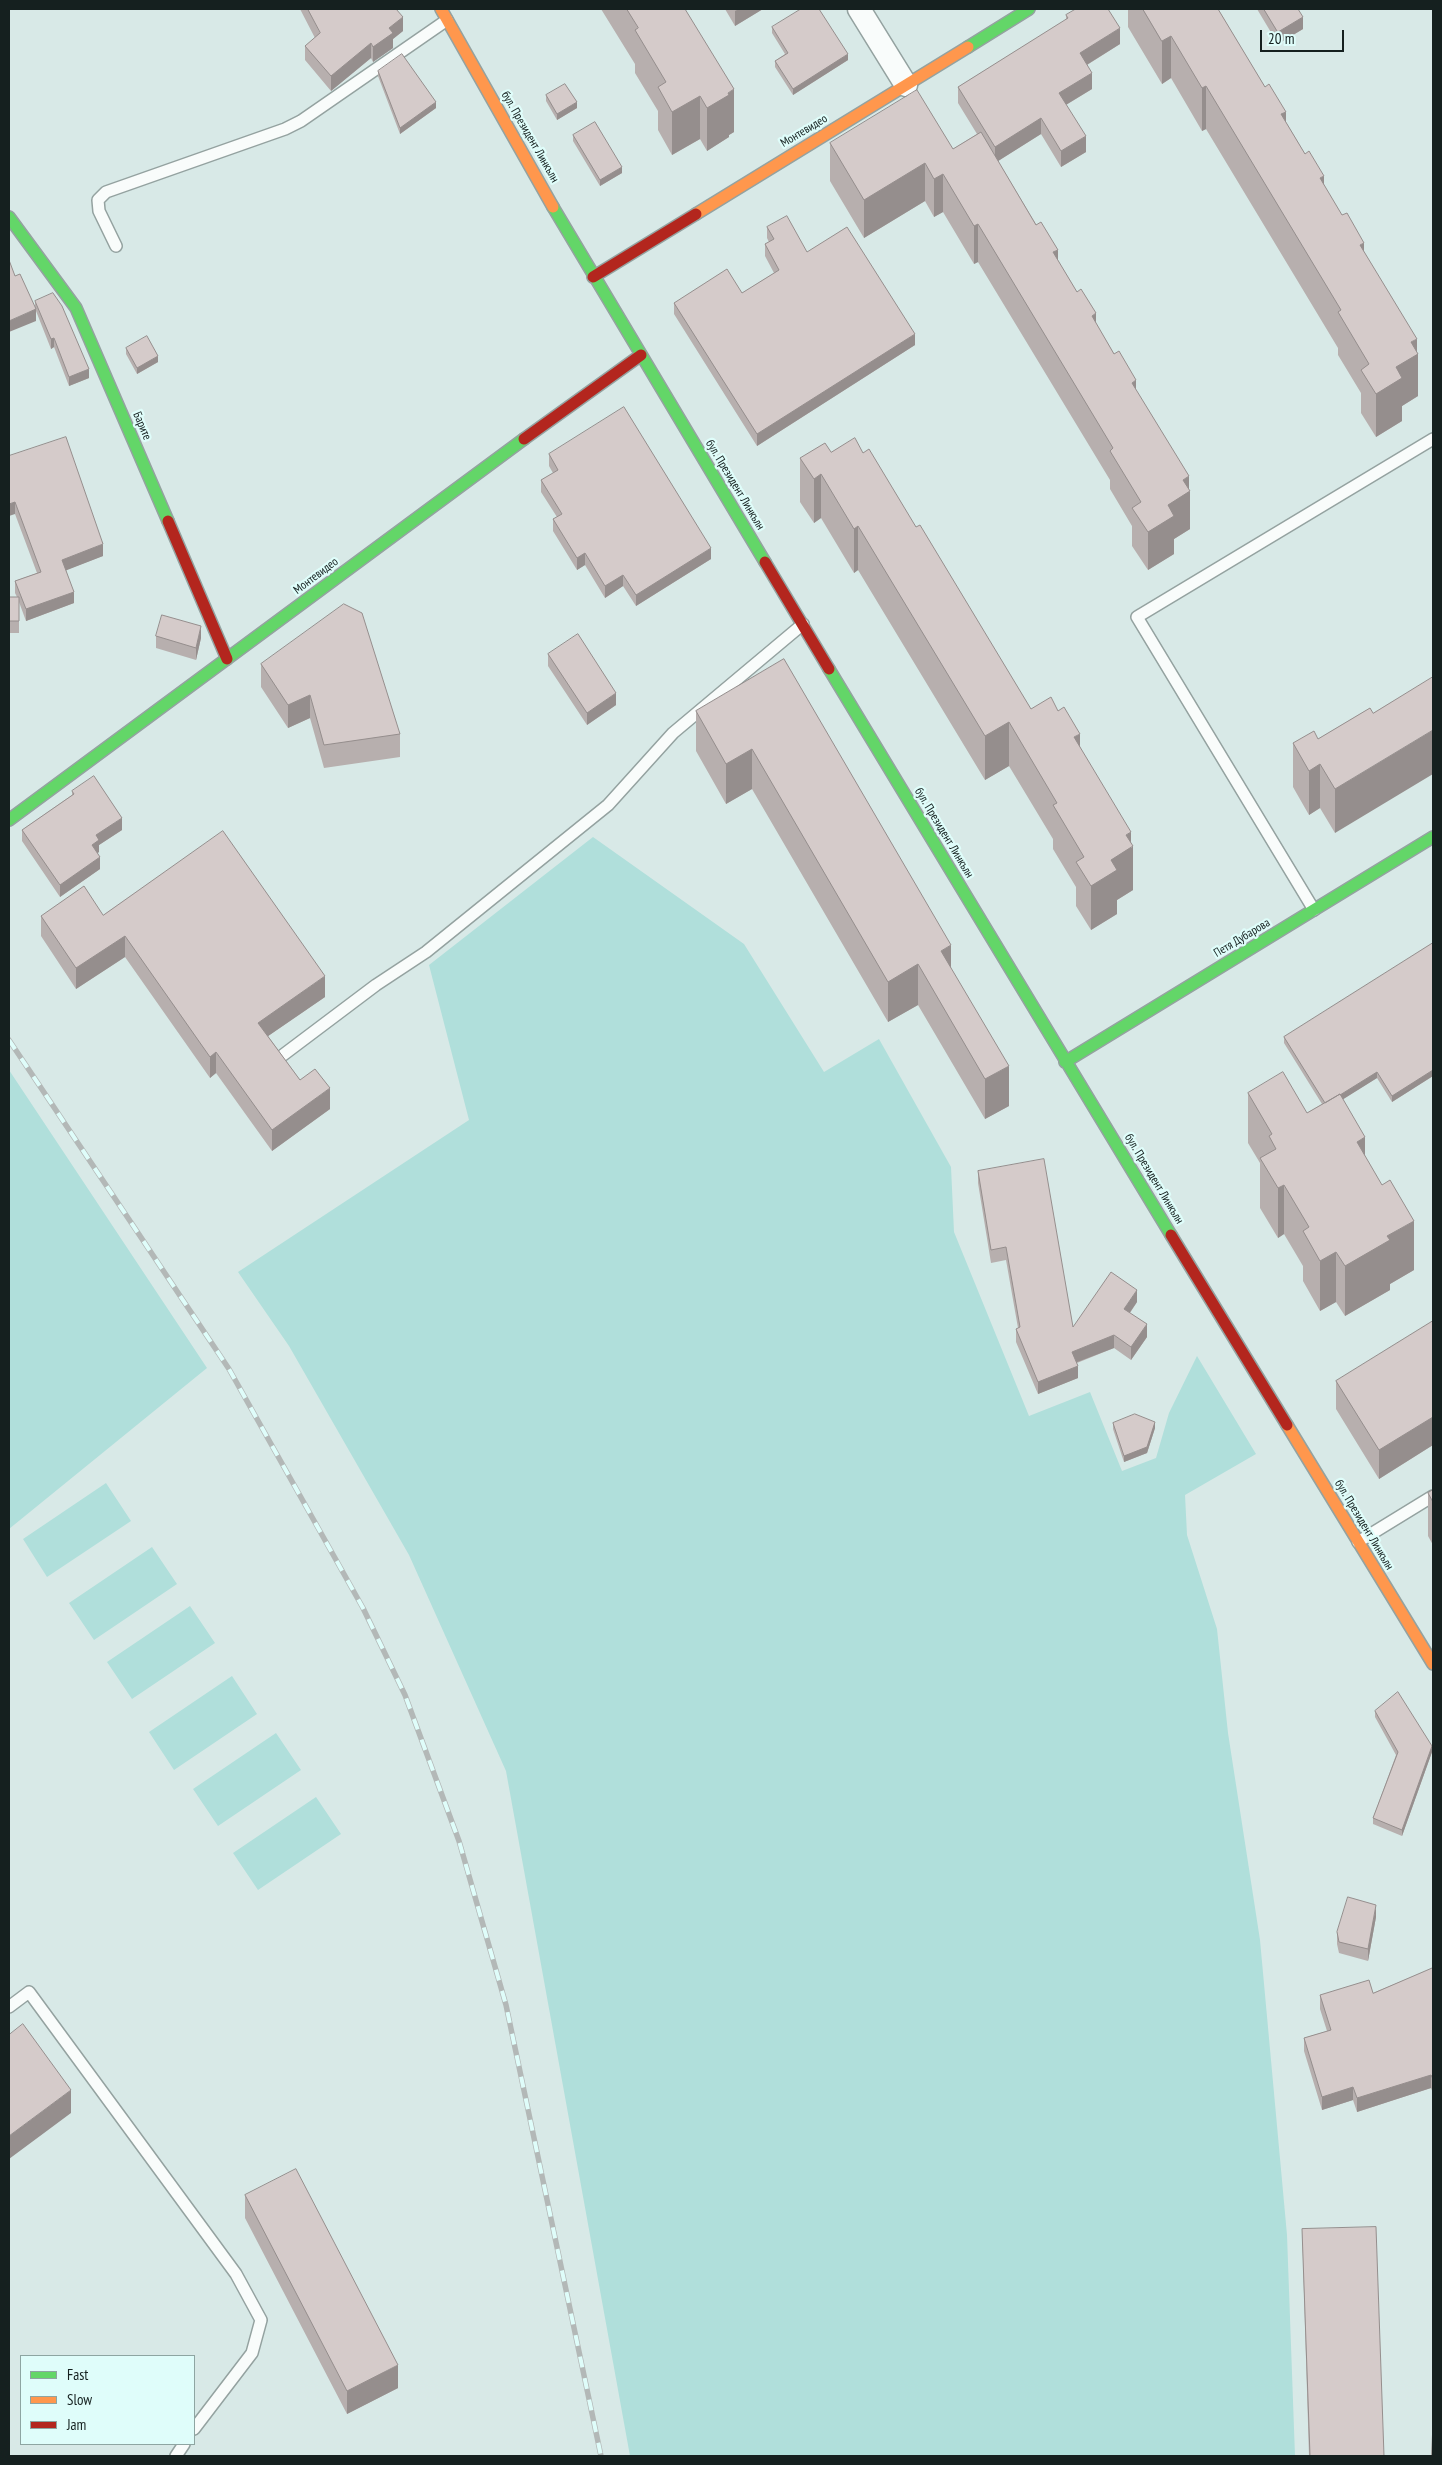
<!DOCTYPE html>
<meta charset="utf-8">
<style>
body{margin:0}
#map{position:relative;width:1442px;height:2465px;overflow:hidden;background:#d8e9e7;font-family:"PT Sans Narrow",sans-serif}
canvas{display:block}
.frame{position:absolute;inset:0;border:10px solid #15201f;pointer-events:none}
.legend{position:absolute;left:20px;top:2355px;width:175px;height:90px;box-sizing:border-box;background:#dffdfa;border:1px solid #8ea5a2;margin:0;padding:6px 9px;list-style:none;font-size:15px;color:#15201f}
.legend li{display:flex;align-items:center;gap:10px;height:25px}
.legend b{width:25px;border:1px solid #8ea5a2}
.scale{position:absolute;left:1260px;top:30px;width:84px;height:22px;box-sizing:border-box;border:2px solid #15201f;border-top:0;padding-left:6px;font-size:15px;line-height:18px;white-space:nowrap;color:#15201f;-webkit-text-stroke:4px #dffdfa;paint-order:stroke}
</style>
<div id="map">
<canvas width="1442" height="2465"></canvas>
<div class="frame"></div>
<ul class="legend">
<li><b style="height:6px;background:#63d668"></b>Fast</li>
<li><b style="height:6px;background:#ff974d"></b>Slow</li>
<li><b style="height:6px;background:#b3261e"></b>Jam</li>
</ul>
<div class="scale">20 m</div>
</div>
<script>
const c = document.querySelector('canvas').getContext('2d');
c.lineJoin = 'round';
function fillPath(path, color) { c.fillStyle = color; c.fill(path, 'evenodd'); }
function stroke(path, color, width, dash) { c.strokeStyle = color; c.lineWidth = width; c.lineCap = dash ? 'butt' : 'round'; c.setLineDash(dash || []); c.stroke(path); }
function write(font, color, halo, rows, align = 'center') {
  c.font = font + ' "PT Sans Narrow",sans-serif'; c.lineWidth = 4.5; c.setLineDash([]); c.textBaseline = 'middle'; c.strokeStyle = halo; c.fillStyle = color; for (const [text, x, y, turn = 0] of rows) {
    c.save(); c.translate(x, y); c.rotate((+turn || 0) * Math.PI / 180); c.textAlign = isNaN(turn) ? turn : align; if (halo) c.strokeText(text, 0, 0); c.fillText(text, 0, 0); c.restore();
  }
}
const green = new Path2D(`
 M 593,837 L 744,944 L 824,1072 L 879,1039 L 951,1167 L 954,1232 L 1029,1416 L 1090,1392 L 1122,1471 L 1156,1458 L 1169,1413 L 1197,1356 L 1256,1454 L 1185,1495 L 1187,1535 L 1217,1629 L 1228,1733 L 1260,1940 L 1287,2235 L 1295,2456 L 630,2456 L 506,1771 L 409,1555 L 289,1346 L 238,1272 L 469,1120 L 429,965 Z
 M 9,1070 L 207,1368 L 9,1529 Z
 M 106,1483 L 131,1521 L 47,1577 L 23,1539 Z
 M 152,1547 L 177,1584 L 94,1640 L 69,1603 Z
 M 190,1606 L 215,1643 L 132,1699 L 107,1662 Z
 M 232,1676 L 257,1714 L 174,1770 L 149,1732 Z
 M 276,1733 L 301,1770 L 218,1826 L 193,1789 Z
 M 316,1797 L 341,1834 L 258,1890 L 233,1853 Z`);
const lane = new Path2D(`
 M 116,246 L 99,211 L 98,200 L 106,192 L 285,129 L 301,121 L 447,20
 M 1314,910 L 1137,617 L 1433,439
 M 283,1055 L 376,985 L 426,952 L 608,805 L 673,733 L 803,624
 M 1358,1542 L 1433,1496
 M 9,2007 L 29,1992 L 236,2274 L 261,2320 L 252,2353 L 194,2429
 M 176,2456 L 184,2444`);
const street = new Path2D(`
 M 859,9 L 906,85`);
const fast = new Path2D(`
 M 968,47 L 1029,9
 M 553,207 L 765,562
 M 9,217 L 76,308 L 168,521
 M 829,669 L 1171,1235
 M 9,820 L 524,439
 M 1065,1062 L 1433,837`);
const slow = new Path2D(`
 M 441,9 L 553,207
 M 696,214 L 968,47
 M 1287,1425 L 1433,1664`);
const jam = new Path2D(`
 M 593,277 L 696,214
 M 524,439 L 641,355
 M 168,521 L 227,659
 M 765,562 L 829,669
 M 1171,1235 L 1287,1425`);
const rail = new Path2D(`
 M 9,1040 L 229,1369 L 363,1608 L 405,1695 L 459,1841 L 506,2005 L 601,2456`);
const wall = new Path2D(`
 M 300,9 L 396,9 L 403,31 L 393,39 L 393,48 L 373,62 L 371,58 L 331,91 L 305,60 L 305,46 L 315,38 Z
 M 601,9 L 685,9 L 734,132 L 729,135 L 729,137 L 707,151 L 700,139 L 672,155 L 658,130 L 658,111 L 635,73 L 635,64 Z
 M 725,9 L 763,9 L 735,26 Z
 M 1128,9 L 1218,9 L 1364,252 L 1417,351 L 1418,396 L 1402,406 L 1402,421 L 1376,437 L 1361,413 L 1361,393 L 1338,355 L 1338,348 L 1206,129 L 1202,131 L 1171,78 L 1162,84 L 1128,27 Z
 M 1257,9 L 1298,9 L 1303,29 L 1278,44 Z
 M 1066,15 L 1120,44 L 1087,65 L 1092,89 L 1066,105 L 1086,152 L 1061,167 L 1041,134 L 998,161 L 1136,390 L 1189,489 L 1190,529 L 1174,539 L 1174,554 L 1148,570 L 1132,546 L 1132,526 L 1110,489 L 1110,480 L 978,262 L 974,264 L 943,212 L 934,217 L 925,201 L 864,238 L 830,181 L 830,143 L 953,149 L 977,134 L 958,103 L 958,87 L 1066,20 Z
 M 772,27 L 848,60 L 793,95 L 775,67 L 775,61 L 785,54 L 772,33 Z
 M 378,71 L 436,108 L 400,134 L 378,76 Z
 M 546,95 L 577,108 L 557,120 L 546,101 Z
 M 573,135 L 622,173 L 600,186 L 573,141 Z
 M 767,227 L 807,252 L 915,345 L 757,446 L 674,314 L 674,303 L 742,293 L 774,273 L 765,256 L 765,244 L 769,242 L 767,238 Z
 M 15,276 L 35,308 L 35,301 L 89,378 L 69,386 L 54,347 L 51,349 L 36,311 L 36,321 Z
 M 126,348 L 158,362 L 137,374 L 126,354 Z
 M 831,452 L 863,453 L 916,527 L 1031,709 L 1080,747 L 1131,843 L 1133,890 L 1117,900 L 1117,914 L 1091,930 L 1076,906 L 1076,887 L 1053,849 L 1053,839 L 1009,766 L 985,780 L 858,570 L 854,573 L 821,518 L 814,523 L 800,502 L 800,458 Z
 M 549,454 L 711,559 L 636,606 L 623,586 L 605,598 L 585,565 L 577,570 L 553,531 L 553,519 L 557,517 L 541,492 L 541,480 L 553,473 L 549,466 Z
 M 9,456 L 103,556 L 66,570 L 74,603 L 26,621 L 19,602 L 19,633 L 9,633 L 9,597 L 17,597 L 15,593 L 15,581 L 37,573 L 15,514 Z
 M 156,636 L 201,638 L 196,660 L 156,648 Z
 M 548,654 L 616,705 L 587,725 L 548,666 Z
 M 784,659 L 951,969 L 1009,1106 L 985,1119 L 918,1005 L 888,1022 L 752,789 L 726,804 L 696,751 L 696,711 Z
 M 261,664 L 400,734 L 400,757 L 324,768 L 310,718 L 288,728 L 261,687 Z
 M 1370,708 L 1335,833 L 1320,808 L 1309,815 L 1293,787 L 1293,743 L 1318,739 Z
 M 72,791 L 122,830 L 99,845 L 99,852 L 97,853 L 100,869 L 60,897 L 22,841 L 22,830 L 72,795 Z
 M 103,915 L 325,997 L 268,1036 L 300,1080 L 330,1109 L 272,1151 L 216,1073 L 210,1078 L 125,957 L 76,989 L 41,936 L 41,916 Z
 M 1433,943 L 1433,1076 L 1392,1102 L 1377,1078 L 1343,1099 L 1365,1157 L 1414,1270 L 1390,1284 L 1390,1290 L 1345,1316 L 1336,1302 L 1320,1311 L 1303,1281 L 1303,1266 L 1284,1234 L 1278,1238 L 1260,1208 L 1260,1163 L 1248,1143 L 1248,1093 L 1307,1113 L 1322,1104 L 1284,1043 L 1284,1037 Z
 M 978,1171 L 1073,1327 L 1137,1302 L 1130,1313 L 1147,1337 L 1131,1360 L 1114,1348 L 1077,1363 L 1078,1378 L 1038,1394 L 1016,1342 L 1016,1329 L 1018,1328 L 1006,1260 L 991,1263 L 978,1183 Z
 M 1433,1321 L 1433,1445 L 1379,1479 L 1336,1409 L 1336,1381 Z
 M 1113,1423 L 1155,1428 L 1147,1453 L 1124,1462 L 1113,1429 Z
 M 1433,1490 L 1433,1545 L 1428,1536 L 1428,1493 Z
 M 1375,1711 L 1432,1752 L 1402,1836 L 1373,1824 L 1373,1818 L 1396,1755 L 1375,1717 Z
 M 1376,1917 L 1368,1961 L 1339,1953 L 1337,1944 L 1337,1932 Z
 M 1433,1968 L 1433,2093 L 1431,2088 L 1357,2112 L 1353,2100 L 1322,2110 L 1304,2051 L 1304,2038 L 1327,2031 L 1320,2009 L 1320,1995 L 1373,1993 Z
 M 245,2195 L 398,2388 L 347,2414 L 245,2218 Z
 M 1302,2229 L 1384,2456 L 1309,2456 Z`);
const shadedWall = new Path2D(`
 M 739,9 L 763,9 L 735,26 L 735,11 Z
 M 403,17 L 403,31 L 393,39 L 393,48 L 373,62 L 373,47 L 389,28 Z
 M 1303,17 L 1303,29 L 1278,44 L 1278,32 Z
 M 1120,28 L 1120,44 L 1080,69 L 1080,53 Z
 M 1171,36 L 1171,78 L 1162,84 L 1162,41 Z
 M 371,43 L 371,58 L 331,91 L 331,76 Z
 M 848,54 L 848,60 L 793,95 L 793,89 Z
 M 1092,73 L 1092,89 L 1059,109 L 1059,93 Z
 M 1206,86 L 1206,129 L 1202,131 L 1202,88 Z
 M 734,89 L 734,132 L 729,135 L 729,137 L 707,151 L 707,108 Z
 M 700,96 L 700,139 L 672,155 L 672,112 Z
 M 436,102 L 436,108 L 400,134 L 400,128 Z
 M 577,102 L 577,108 L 557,120 L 557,114 Z
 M 1286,112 L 1286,154 L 1281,114 Z
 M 1041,118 L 1041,134 L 995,163 L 995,147 Z
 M 1086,136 L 1086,152 L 1061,167 L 1061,151 Z
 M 925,163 L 925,201 L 864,238 L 864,200 Z
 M 622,167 L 622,173 L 600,186 L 600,180 Z
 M 943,174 L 943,212 L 934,217 L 934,179 Z
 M 1324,176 L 1324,218 L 1320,178 Z
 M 978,224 L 978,262 L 974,264 L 974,226 Z
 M 1364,243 L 1364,285 L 1360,245 Z
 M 1058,250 L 1058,288 L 1053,252 Z
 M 36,309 L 36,321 L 9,332 L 9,321 Z
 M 1096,313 L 1096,351 L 1092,316 Z
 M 915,334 L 915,345 L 757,446 L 757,434 Z
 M 54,338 L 54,347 L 51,349 L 51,339 Z
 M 1417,339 L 1417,354 L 1418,354 L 1418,396 L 1402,406 L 1402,421 L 1376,437 L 1376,394 L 1396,367 L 1411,342 Z
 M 158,356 L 158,362 L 137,374 L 137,368 Z
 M 89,369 L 89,378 L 69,386 L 69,377 Z
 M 1136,380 L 1136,418 L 1132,383 Z
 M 821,474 L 821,518 L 814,523 L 814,479 Z
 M 1189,476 L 1189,492 L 1190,491 L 1190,529 L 1174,539 L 1174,554 L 1148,570 L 1148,532 L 1168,505 L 1183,480 Z
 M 15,502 L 15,514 L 9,516 L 9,504 Z
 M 858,526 L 858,570 L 854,573 L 854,529 Z
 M 103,544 L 103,556 L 62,572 L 62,560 Z
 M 711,548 L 711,559 L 636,606 L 636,595 Z
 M 585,553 L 585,565 L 577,570 L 577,558 Z
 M 623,575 L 623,586 L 605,598 L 605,586 Z
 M 74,592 L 74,603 L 26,621 L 26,609 Z
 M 201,626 L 201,638 L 196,660 L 196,648 Z
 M 616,693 L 616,705 L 587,725 L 587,713 Z
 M 310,695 L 310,718 L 288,728 L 288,705 Z
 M 1009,722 L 1009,766 L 985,780 L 985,736 Z
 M 1433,730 L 1433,774 L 1335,833 L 1335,789 Z
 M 1080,734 L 1080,778 L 1074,737 Z
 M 752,749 L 752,789 L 726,804 L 726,764 Z
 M 1320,764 L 1320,808 L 1309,815 L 1309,771 Z
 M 122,818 L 122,830 L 99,845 L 99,852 L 92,857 L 92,845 L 96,835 Z
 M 1131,832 L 1131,848 L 1133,846 L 1133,890 L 1117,900 L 1117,914 L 1091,930 L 1091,886 L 1111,860 L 1126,835 Z
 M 100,857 L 100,869 L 60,897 L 60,885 Z
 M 125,936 L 125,957 L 76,989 L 76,968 Z
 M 951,945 L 951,985 L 941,951 Z
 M 918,964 L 918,1005 L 888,1022 L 888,982 Z
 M 325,976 L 325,997 L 258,1043 L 258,1023 Z
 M 216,1052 L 216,1073 L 210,1078 L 210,1057 Z
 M 1009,1066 L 1009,1106 L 985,1119 L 985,1079 Z
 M 1433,1070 L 1433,1076 L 1392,1102 L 1392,1096 Z
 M 1377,1072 L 1377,1078 L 1326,1110 L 1326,1104 Z
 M 330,1088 L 330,1109 L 272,1151 L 272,1130 Z
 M 1365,1137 L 1365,1187 L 1357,1142 Z
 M 1284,1185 L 1284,1234 L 1278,1238 L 1278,1188 Z
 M 1414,1221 L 1414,1270 L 1390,1284 L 1390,1290 L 1345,1316 L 1345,1266 L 1387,1236 Z
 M 1336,1252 L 1336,1302 L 1320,1311 L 1320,1261 Z
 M 1137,1290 L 1137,1302 L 1124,1321 L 1124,1309 Z
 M 1147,1324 L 1147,1337 L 1131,1360 L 1131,1347 Z
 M 1114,1335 L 1114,1348 L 1072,1364 L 1072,1352 Z
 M 1078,1366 L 1078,1378 L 1038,1394 L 1038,1382 Z
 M 1433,1417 L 1433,1445 L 1379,1479 L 1379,1450 Z
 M 1155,1422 L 1155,1428 L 1147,1453 L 1124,1462 L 1124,1456 Z
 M 1432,1746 L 1432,1752 L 1402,1836 L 1402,1830 Z
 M 1376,1905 L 1376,1917 L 1368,1961 L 1368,1949 Z
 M 1431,2075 L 1431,2088 L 1357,2112 L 1357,2098 Z
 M 1353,2087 L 1353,2100 L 1322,2110 L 1322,2097 Z
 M 71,2090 L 71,2113 L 9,2159 L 9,2136 Z
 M 398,2365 L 398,2388 L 347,2414 L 347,2391 Z`);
const building = new Path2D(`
 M 308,9 L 396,9 L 403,17 L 389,28 L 393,33 L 373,47 L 371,43 L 331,76 L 305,46 L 320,33 Z
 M 627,9 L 685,9 L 734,89 L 728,93 L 729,95 L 707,108 L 700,96 L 672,112 L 658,87 L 666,82 L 635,30 L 638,28 Z
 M 801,9 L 819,9 L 848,54 L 793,89 L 775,61 L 788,53 L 772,27 Z
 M 1076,9 L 1108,9 L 1120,28 L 1080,53 L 1092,73 L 1059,93 L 1086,136 L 1061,151 L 1041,118 L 995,147 L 958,87 L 1068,18 L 1066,15 Z
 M 1143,9 L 1218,9 L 1265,87 L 1269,84 L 1286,112 L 1281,114 L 1305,154 L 1309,151 L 1324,176 L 1320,178 L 1342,215 L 1347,213 L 1364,243 L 1360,245 L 1417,339 L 1411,342 L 1418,354 L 1396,367 L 1402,378 L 1376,394 L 1361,370 L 1369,364 L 1338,312 L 1341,310 L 1206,86 L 1202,88 L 1171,36 L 1162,41 Z
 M 1264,9 L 1298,9 L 1303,17 L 1278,32 Z
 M 402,54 L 436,102 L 400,128 L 378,71 Z
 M 565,84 L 577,102 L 557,114 L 546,95 Z
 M 917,90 L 953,149 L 981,132 L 1036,225 L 1041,222 L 1058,250 L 1053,252 L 1077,292 L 1081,289 L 1096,313 L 1092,316 L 1114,354 L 1119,351 L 1136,380 L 1132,383 L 1189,476 L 1183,480 L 1190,491 L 1168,505 L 1174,516 L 1148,532 L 1132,508 L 1141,502 L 1110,451 L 1113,448 L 978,224 L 974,226 L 943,174 L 934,179 L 925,163 L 864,200 L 830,143 Z
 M 595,122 L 622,167 L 600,180 L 573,135 Z
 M 787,216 L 807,252 L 847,227 L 915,334 L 757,434 L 674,303 L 727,269 L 742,293 L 779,270 L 765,244 L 774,239 L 767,227 Z
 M 9,260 L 15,276 L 20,274 L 36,309 L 9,321 Z
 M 53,293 L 62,306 L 89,369 L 69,377 L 54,338 L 51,339 L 35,301 Z
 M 147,336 L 158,356 L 137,368 L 126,348 Z
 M 624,407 L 711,548 L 636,595 L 623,575 L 605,586 L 585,553 L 577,558 L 553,519 L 562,514 L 541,480 L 558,470 L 549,454 Z
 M 66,437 L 103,544 L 62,560 L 74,592 L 26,609 L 15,581 L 41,572 L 15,502 L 9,504 L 9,456 Z
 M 855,438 L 863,453 L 869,449 L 916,527 L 920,525 L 1031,709 L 1051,697 L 1058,711 L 1064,707 L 1080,734 L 1074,737 L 1131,832 L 1126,835 L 1133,846 L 1111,860 L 1117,870 L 1091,886 L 1076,862 L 1084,857 L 1053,805 L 1057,803 L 1009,722 L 985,736 L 858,526 L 854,529 L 821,474 L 814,479 L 800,458 L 825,443 L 831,452 Z
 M 9,597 L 19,597 L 19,621 L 9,621 Z
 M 344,604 L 362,613 L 400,734 L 324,745 L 310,695 L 288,705 L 261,664 Z
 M 162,615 L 201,626 L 196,648 L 156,636 Z
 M 578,634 L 616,693 L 587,713 L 548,654 Z
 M 784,659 L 951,945 L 941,951 L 1009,1066 L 985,1079 L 918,964 L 888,982 L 752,749 L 726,764 L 696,711 Z
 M 1433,677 L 1433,730 L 1335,789 L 1320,764 L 1309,771 L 1293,743 L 1314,731 L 1318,739 L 1370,708 L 1373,713 Z
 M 94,776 L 122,818 L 96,835 L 99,840 L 92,845 L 100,857 L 60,885 L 22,830 L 74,794 L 72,791 Z
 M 223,831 L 325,976 L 258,1023 L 300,1080 L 315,1069 L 330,1088 L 272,1130 L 216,1052 L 210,1057 L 125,936 L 76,968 L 41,916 L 84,886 L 103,915 Z
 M 1433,943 L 1433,1070 L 1392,1096 L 1377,1072 L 1340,1095 L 1340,1094 L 1325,1103 L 1284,1037 Z
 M 1283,1072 L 1307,1113 L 1340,1094 L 1365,1137 L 1357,1142 L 1382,1185 L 1390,1180 L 1414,1221 L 1387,1236 L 1390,1240 L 1345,1266 L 1336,1252 L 1320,1261 L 1303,1231 L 1309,1227 L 1284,1185 L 1278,1188 L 1260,1158 L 1276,1149 L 1269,1136 L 1272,1134 L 1248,1093 Z
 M 1044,1159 L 1073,1327 L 1111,1272 L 1137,1290 L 1124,1309 L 1147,1324 L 1131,1347 L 1114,1335 L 1072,1352 L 1078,1366 L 1038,1382 L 1016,1329 L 1020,1327 L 1006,1247 L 991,1250 L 978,1171 Z
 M 1433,1321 L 1433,1417 L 1379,1450 L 1336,1381 Z
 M 1135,1414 L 1155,1422 L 1147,1447 L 1124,1456 L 1113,1423 Z
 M 1433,1490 L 1433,1502 L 1428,1493 Z
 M 1398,1692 L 1432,1746 L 1402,1830 L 1373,1818 L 1398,1752 L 1375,1711 Z
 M 1348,1897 L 1376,1905 L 1368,1949 L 1339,1942 L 1337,1932 Z
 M 1433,1968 L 1433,2079 L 1431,2075 L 1357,2098 L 1353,2087 L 1322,2097 L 1304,2038 L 1331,2030 L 1320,1995 L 1369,1980 L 1373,1993 Z
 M 23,2024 L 71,2090 L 9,2136 L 9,2035 Z
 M 296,2169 L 398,2365 L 347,2391 L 245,2195 Z
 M 1376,2227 L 1384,2456 L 1310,2456 L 1302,2229 Z
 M 1433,2423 L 1433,2456 L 1432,2456 Z`);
const streetNames = [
 ["Монтевидео",804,131,-31],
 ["бул. Президент Линкълн",530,137,60],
 ["Барите",142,426,67],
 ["бул. Президент Линкълн",735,485,59],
 ["Монтевидео",316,576,-37],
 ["бул. Президент Линкълн",944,833,59],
 ["Петя Дубарова",1242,938,-31],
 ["бул. Президент Линкълн",1154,1179,59],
 ["бул. Президент Линкълн",1364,1525,59]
];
fillPath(green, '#b0dfdb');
stroke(lane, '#94a2a0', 14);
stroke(street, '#94a2a0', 25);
stroke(fast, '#94a2a0', 14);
stroke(slow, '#94a2a0', 14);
stroke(jam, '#94a2a0', 14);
stroke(lane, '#f9fcfb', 11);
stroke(street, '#f9fcfb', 22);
stroke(fast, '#63d668', 11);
stroke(slow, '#ff974d', 11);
stroke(jam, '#b3261e', 11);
stroke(rail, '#b3b8b7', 5.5);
stroke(rail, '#dffdfa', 4, [11]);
fillPath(wall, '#b7afae');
fillPath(shadedWall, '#958e8d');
fillPath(building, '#d5cbca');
stroke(building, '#958e8d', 1);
write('12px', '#15201f', '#dffdfa', streetNames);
</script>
